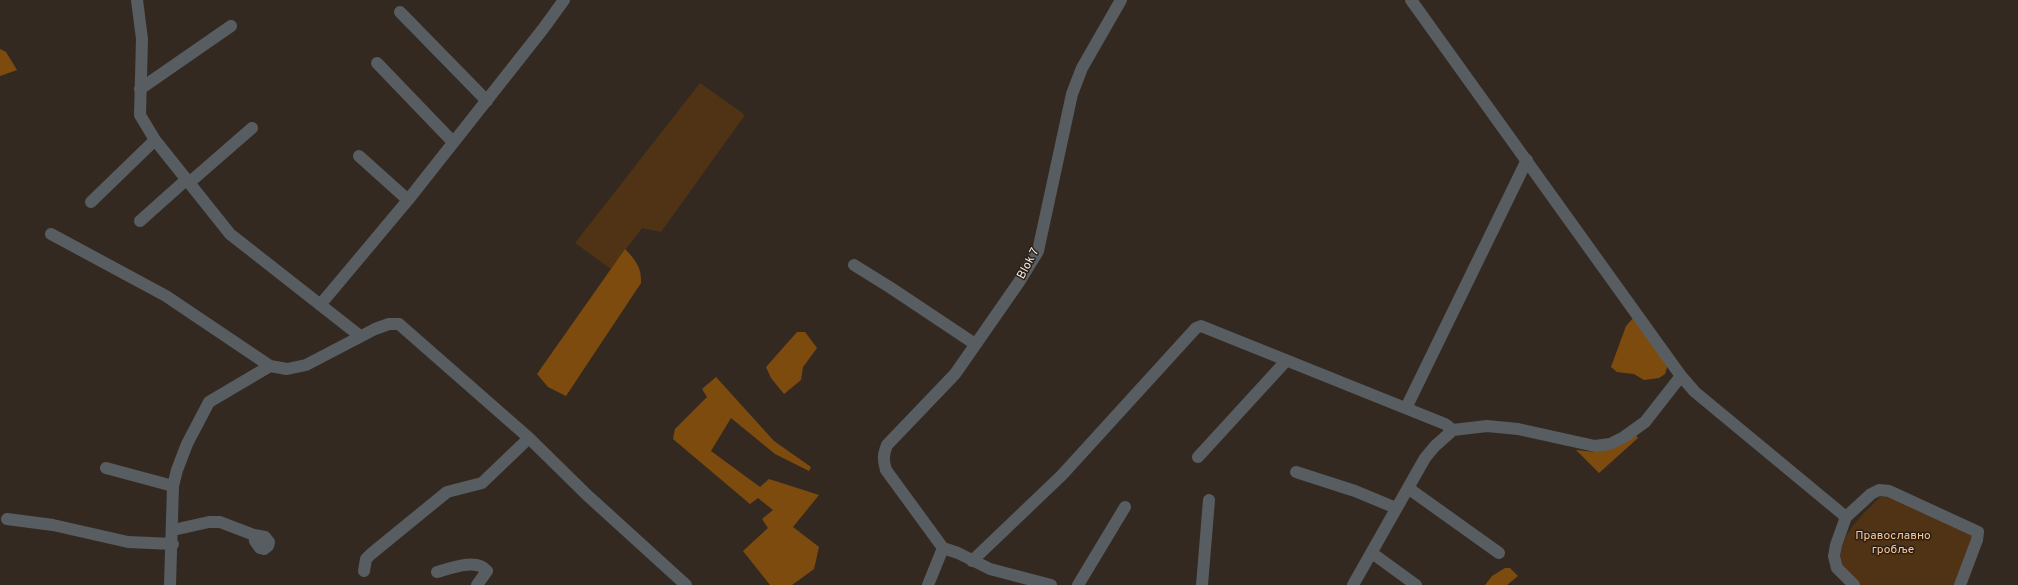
<!DOCTYPE html>
<meta charset="utf-8">
<style>
body{margin:0}
canvas{display:block;background:#332920}
</style>
<canvas width="2018" height="585"></canvas>
<script>
const c = document.querySelector('canvas').getContext('2d');
c.lineJoin = 'round';
function fillPath(path, color) { c.fillStyle = color; c.fill(path, 'evenodd'); }
function stroke(path, color, width, dash) { c.strokeStyle = color; c.lineWidth = width; c.lineCap = dash ? 'butt' : 'round'; c.setLineDash(dash || []); c.stroke(path); }
function write(font, color, halo, rows, align = 'center') {
  c.font = font + ' Overpass,sans-serif'; c.lineWidth = 3; c.setLineDash([]); c.textBaseline = 'middle'; c.strokeStyle = halo; c.fillStyle = color; for (const [text, x, y, turn = 0] of rows) {
    c.save(); c.translate(x, y); c.rotate((+turn || 0) * Math.PI / 180); c.textAlign = isNaN(turn) ? turn : align; if (halo) c.strokeText(text, 0, 0); c.fillText(text, 0, 0); c.restore();
  }
}
const green = new Path2D(`
 M 700,83 L 745,115 L 661,232 L 642,228 L 611,269 L 575,243 Z
 M 1880,497 L 1891,497 L 1970,532 L 1972,539 L 1956,585 L 1859,585 C 1855,581 1849,576 1846,571 C 1828,543 1863,515 1880,497 Z`);
const forest = new Path2D(`
 M 0,49 L 6,52 L 17,70 L 0,76 Z
 M 625,249 C 635,259 642,268 641,283 L 566,396 L 548,387 L 537,374 Z
 M 1634,317 L 1668,364 L 1665,374 L 1659,378 L 1644,380 L 1634,374 L 1617,372 L 1611,367 L 1626,326 Z
 M 797,332 L 805,332 L 817,348 L 803,367 L 801,380 L 784,394 L 771,378 L 766,367 Z
 M 716,377 L 774,441 L 811,467 L 809,471 L 775,454 L 731,418 L 711,451 L 760,487 L 769,479 L 819,495 L 793,527 L 819,547 L 814,569 L 792,585 L 770,585 L 743,551 L 768,528 L 762,519 L 773,510 L 758,498 L 750,504 L 673,439 L 675,429 L 707,397 L 702,389 Z
 M 1636,435 L 1638,438 L 1599,473 L 1576,450 L 1595,452 Z
 M 1505,568 L 1510,568 L 1518,576 L 1507,585 L 1485,585 L 1492,576 Z`);
const minor = new Path2D(`
 M 137,0 L 142,39 L 140,115 L 155,140 L 230,234 L 360,336
 M 1411,0 L 1681,376 L 1695,392 L 1846,517
 M 400,12 L 487,101
 M 377,63 L 453,142
 M 140,89 L 231,26
 M 359,156 L 408,200
 M 190,182 L 252,128
 M 91,202 L 155,140
 M 140,221 L 187,179
 M 51,234 L 166,296 L 270,366
 M 854,265 L 891,288 L 975,344
 M 320,305 L 408,200 L 543,29 L 564,0
 M 1406,408 L 1527,160
 M 1198,457 L 1286,361
 M 106,468 L 173,486
 M 1296,472 L 1355,491 L 1396,508
 M 1408,488 L 1499,553
 M 7,519 L 53,525 L 128,542 L 173,544
 M 173,530 L 209,522 L 220,522 L 254,535
 M 254,535 L 265,537 L 269,542 L 268,546 L 264,549 L 260,548 L 255,541 Z
 M 943,548 L 958,553 L 990,569 L 1051,585
 M 1372,553 L 1416,585
 M 972,561 L 1062,475 L 1196,328 L 1201,326 L 1445,424 L 1453,430
 M 364,571 L 366,559 L 371,554 L 447,492 L 482,483 L 529,438
 M 437,572 C 451,568 477,558 487,571 L 477,585
 M 170,585 L 173,486 L 177,470 L 187,444 L 209,402 L 270,366 L 287,369 L 306,365 L 375,329 L 389,324 L 399,324 L 529,438 L 587,495 L 686,585
 M 928,585 L 943,548 L 886,470 C 883,460 883,455 887,445 L 955,374 L 1019,282 L 1038,251 L 1072,94 L 1082,68 L 1121,0
 M 1078,585 L 1125,507
 M 1202,585 L 1209,500
 M 1353,585 L 1425,458 L 1435,446 L 1453,430 L 1487,426 L 1518,429 L 1595,446 L 1610,444 L 1624,437 L 1645,422 L 1681,376
 M 1854,585 L 1837,568 L 1834,556 L 1836,545 L 1846,517 L 1871,494 L 1879,490 L 1889,491 L 1978,532 L 1977,540 L 1960,585`);
const streetNames = [
 ["Blok 7",1029,264,-62]
];
const parkNames = [
 ["Православно",1893,537],
 ["гробље",1893,551]
];
fillPath(green, '#503214');
fillPath(forest, '#7e4b0e');
stroke(minor, '#575d61', 12);
write('12px', '#f2ebe6', '#291f17', streetNames);
write('12px', '#fcc491', '#291f17', parkNames);
</script>
